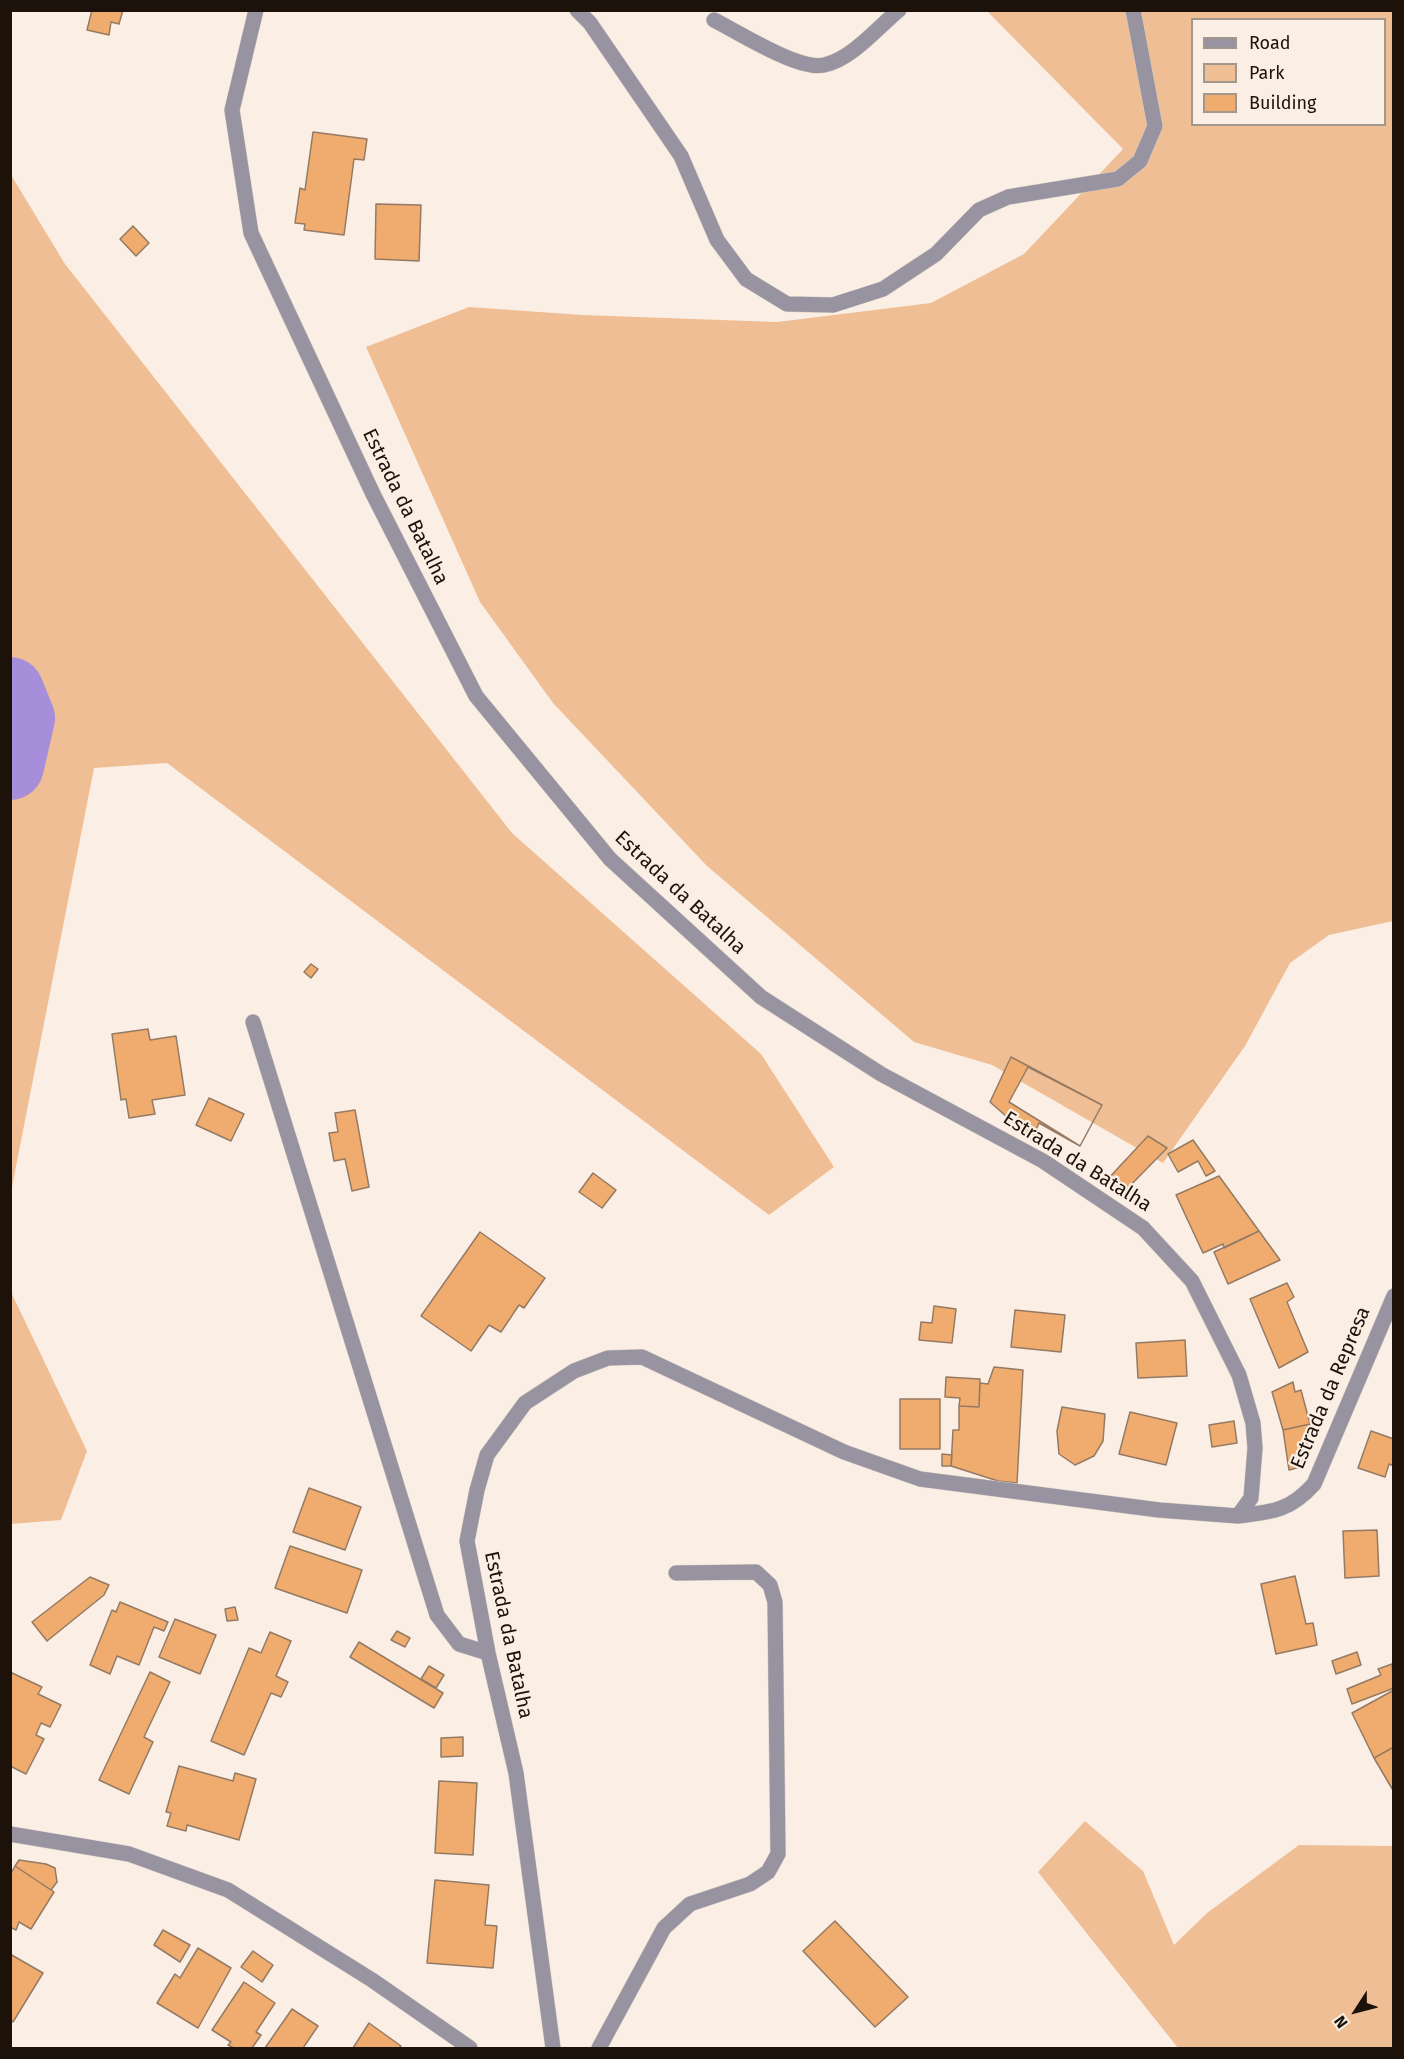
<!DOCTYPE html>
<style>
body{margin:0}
#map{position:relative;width:1404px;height:2059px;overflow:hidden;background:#fbefe5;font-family:"Fira Sans",sans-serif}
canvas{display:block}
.frame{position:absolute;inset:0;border:12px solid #1c1209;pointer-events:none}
.legend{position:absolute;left:1191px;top:18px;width:195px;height:108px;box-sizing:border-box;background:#fbefe5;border:2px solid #a2978d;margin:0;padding:8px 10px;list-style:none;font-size:18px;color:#1c1209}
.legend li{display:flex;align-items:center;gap:12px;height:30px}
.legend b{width:30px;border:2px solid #a2978d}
.north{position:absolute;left:1326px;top:1981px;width:60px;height:60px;-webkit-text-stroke:4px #fbefe5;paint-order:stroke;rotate:234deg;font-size:16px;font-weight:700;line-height:24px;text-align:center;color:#1c1209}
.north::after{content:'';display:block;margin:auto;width:21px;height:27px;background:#1c1209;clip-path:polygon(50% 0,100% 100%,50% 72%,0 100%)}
</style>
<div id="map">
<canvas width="1404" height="2059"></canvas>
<div class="frame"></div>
<ul class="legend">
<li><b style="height:8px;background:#9793a1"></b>Road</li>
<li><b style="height:16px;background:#efbe94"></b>Park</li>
<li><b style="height:16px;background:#f0ac6e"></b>Building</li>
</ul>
<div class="north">N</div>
</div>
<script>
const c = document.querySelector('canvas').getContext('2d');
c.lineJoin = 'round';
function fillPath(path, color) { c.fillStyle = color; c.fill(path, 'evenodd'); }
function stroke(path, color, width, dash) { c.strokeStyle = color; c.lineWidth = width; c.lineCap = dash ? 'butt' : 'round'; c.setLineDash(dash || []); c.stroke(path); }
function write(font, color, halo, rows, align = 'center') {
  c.font = font + ' "Fira Sans",sans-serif'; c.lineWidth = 4.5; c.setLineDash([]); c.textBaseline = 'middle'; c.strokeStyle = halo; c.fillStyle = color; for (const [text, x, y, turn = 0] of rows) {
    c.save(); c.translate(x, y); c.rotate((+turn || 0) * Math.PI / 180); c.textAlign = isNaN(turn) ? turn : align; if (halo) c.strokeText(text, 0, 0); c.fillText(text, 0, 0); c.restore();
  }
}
const green = new Path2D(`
 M 987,11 L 1393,11 L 1393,921 L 1329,935 L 1290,963 L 1245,1046 L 1163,1163 L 992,1065 L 914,1042 L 707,866 L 553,703 L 480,602 L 366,347 L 469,307 L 582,315 L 777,322 L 931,303 L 1024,254 L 1123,149 ZM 1192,20 L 1384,20 L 1384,124 L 1192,124 Z
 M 11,175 L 65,264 L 512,833 L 761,1054 L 834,1167 L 769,1215 L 167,763 L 94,768 L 11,1192 Z
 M 11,1292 L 87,1451 L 61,1520 L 11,1524 Z
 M 1085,1821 L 1143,1871 L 1174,1945 L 1207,1913 L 1299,1845 L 1393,1846 L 1393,2048 L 1178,2048 L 1038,1872 Z`);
const river = new Path2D(`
 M 10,691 L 21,718 L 10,766`);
const building = new Path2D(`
 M 92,10 L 123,10 L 119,24 L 111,22 L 109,35 L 87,30 Z
 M 313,132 L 367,139 L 364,160 L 354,159 L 344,235 L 304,230 L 305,224 L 295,223 L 300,188 L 305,190 Z
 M 376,204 L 421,205 L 419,261 L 375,259 Z
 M 133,226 L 149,243 L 136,256 L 120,239 Z
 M 311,964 L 318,969 L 311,978 L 304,972 Z
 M 148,1029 L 150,1040 L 176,1036 L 185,1095 L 152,1100 L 155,1114 L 129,1118 L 126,1099 L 121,1100 L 112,1034 Z
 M 1011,1057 L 1102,1105 L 1080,1146 L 1039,1123 L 1032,1139 L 990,1102 Z
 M 1028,1067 L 1102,1105 L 1080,1146 L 1009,1102 Z
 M 209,1098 L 244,1114 L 231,1141 L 196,1125 Z
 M 355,1110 L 369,1187 L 352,1191 L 345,1159 L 334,1161 L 329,1133 L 338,1132 L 335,1113 Z
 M 1148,1136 L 1167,1148 L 1122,1194 L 1105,1182 Z
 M 1193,1140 L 1215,1171 L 1206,1176 L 1198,1161 L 1178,1172 L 1168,1154 Z
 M 593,1173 L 616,1190 L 602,1208 L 579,1192 Z
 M 1219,1176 L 1259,1231 L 1224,1248 L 1223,1244 L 1203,1253 L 1176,1195 Z
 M 1259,1231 L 1280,1260 L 1228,1284 L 1214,1252 Z
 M 480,1232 L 545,1278 L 524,1308 L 519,1305 L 501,1332 L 489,1325 L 471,1351 L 421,1316 Z
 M 1287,1283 L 1294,1297 L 1287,1302 L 1308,1352 L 1279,1368 L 1250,1299 Z
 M 934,1306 L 956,1309 L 952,1343 L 919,1340 L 921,1322 L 932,1323 Z
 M 1015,1310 L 1065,1315 L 1061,1352 L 1011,1347 Z
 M 1185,1340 L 1187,1376 L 1138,1378 L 1136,1343 Z
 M 994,1367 L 1023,1370 L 1017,1483 L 998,1481 L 951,1466 L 953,1430 L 959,1430 L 959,1406 L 979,1407 L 980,1383 L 988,1384 Z
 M 946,1377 L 980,1379 L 979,1407 L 959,1406 L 960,1398 L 945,1397 Z
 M 1293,1382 L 1295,1392 L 1301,1390 L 1310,1424 L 1283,1430 L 1272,1392 Z
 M 900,1399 L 940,1399 L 940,1449 L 900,1449 Z
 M 1062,1407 L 1105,1414 L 1103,1441 L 1094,1456 L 1075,1465 L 1059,1454 L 1057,1431 Z
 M 1130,1412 L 1177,1423 L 1166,1465 L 1119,1454 Z
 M 1234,1421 L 1237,1443 L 1212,1447 L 1209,1425 Z
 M 1310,1424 L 1304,1466 L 1289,1470 L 1283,1430 Z
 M 1371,1431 L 1394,1439 L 1394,1466 L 1389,1464 L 1385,1477 L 1358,1468 Z
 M 942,1454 L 952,1455 L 951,1466 L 942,1466 Z
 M 309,1488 L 361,1507 L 345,1550 L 293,1532 Z
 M 1377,1530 L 1379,1576 L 1345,1578 L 1343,1531 Z
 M 290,1546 L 362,1570 L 347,1613 L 275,1588 Z
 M 1295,1576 L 1306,1624 L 1313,1623 L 1317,1645 L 1276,1654 L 1261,1584 Z
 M 90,1577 L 109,1585 L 104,1595 L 47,1641 L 32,1622 Z
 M 120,1602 L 168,1622 L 164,1631 L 154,1627 L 139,1665 L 117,1656 L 110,1674 L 90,1665 L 112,1610 L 116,1612 Z
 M 235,1607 L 238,1620 L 227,1621 L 225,1609 Z
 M 175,1619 L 216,1635 L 200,1674 L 159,1657 Z
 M 397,1631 L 410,1638 L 405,1647 L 391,1640 Z
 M 270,1632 L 291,1641 L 276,1676 L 288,1682 L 281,1697 L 271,1693 L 244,1755 L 211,1741 L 249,1648 L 261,1653 Z
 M 359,1642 L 443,1693 L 434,1708 L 350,1657 Z
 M 1357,1652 L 1361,1665 L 1336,1674 L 1332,1661 Z
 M 1392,1664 L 1394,1688 L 1352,1704 L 1347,1689 L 1381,1675 L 1378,1669 Z
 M 429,1666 L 444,1675 L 436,1688 L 421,1679 Z
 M 10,1672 L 42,1687 L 38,1694 L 61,1705 L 50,1727 L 41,1723 L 36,1735 L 44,1739 L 26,1774 L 10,1766 Z
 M 150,1672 L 170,1682 L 144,1737 L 153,1742 L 129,1794 L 99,1780 Z
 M 1394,1690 L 1394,1747 L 1374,1758 L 1352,1713 Z
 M 463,1737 L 463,1756 L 441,1757 L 441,1738 Z
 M 1394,1747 L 1394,1792 L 1374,1758 Z
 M 179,1766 L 233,1781 L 235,1773 L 256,1779 L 239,1840 L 187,1825 L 186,1831 L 167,1826 L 171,1813 L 166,1812 Z
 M 439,1781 L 477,1783 L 473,1855 L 435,1853 Z
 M 19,1860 L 46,1864 L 55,1868 L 57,1882 L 51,1890 L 15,1866 Z
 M 15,1866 L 54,1892 L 31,1929 L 19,1922 L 16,1930 L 10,1927 L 10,1875 Z
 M 435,1880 L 489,1885 L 485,1925 L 497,1926 L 493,1968 L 427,1963 Z
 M 835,1921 L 908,1997 L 875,2027 L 803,1951 Z
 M 163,1930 L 190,1945 L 180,1962 L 154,1945 Z
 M 198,1948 L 231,1968 L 198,2028 L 157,2003 L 175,1974 L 180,1978 Z
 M 253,1951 L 273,1965 L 262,1982 L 241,1967 Z
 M 10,1954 L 43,1973 L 13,2022 L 10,2020 Z
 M 244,1982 L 275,2003 L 256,2032 L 261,2035 L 252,2048 L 234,2048 L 228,2045 L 231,2042 L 212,2030 Z
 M 292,2009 L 318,2026 L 303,2048 L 265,2048 Z
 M 369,2023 L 401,2046 L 399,2048 L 353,2048 Z`);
const minor = new Path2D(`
 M 256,10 L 232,110 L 251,233 L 373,494 L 476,696 L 610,859 L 761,997 L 881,1074 L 1043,1161 L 1143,1228 L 1192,1281 L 1239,1375 L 1253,1423 L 1255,1448 L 1251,1498 L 1238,1516 L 1159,1510 L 920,1479 L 844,1452 L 642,1357 L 608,1358 L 574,1371 L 525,1403 L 487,1455 L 477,1490 L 467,1541 L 488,1653 L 516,1773 L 553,2048
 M 577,10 L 590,23 L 681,156 L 717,240 L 746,279 L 787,304 L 833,305 L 883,289 L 936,254 L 979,210 L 1008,197 L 1118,179 L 1140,161 L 1155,126 L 1133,10
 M 714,20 C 738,32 799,71 824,65 C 852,59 877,28 899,10
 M 253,1022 L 437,1615 L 459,1644 L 488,1653
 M 1238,1516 C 1272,1512 1290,1511 1314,1484 L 1394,1296
 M 10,1834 L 129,1854 L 228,1890 L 372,1980 L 470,2048
 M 599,2048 L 664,1928 L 690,1904 L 750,1884 L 768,1872 L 778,1854 L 775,1602 L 770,1585 L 756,1572 L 676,1573`);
const streetNames = [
 ["Estrada da Batalha",405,507,64],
 ["Estrada da Batalha",680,893,43],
 ["Estrada da Batalha",1077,1162,32],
 ["Estrada da Represa",1331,1388,-67],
 ["Estrada da Batalha",508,1635,78]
];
fillPath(green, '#efbe94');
stroke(river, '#a68edb', 68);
fillPath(building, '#f0ac6e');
stroke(building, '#957a63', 1.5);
stroke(minor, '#d7ccc2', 16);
stroke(minor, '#9793a1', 15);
write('20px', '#1c1209', '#fbefe5', streetNames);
</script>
